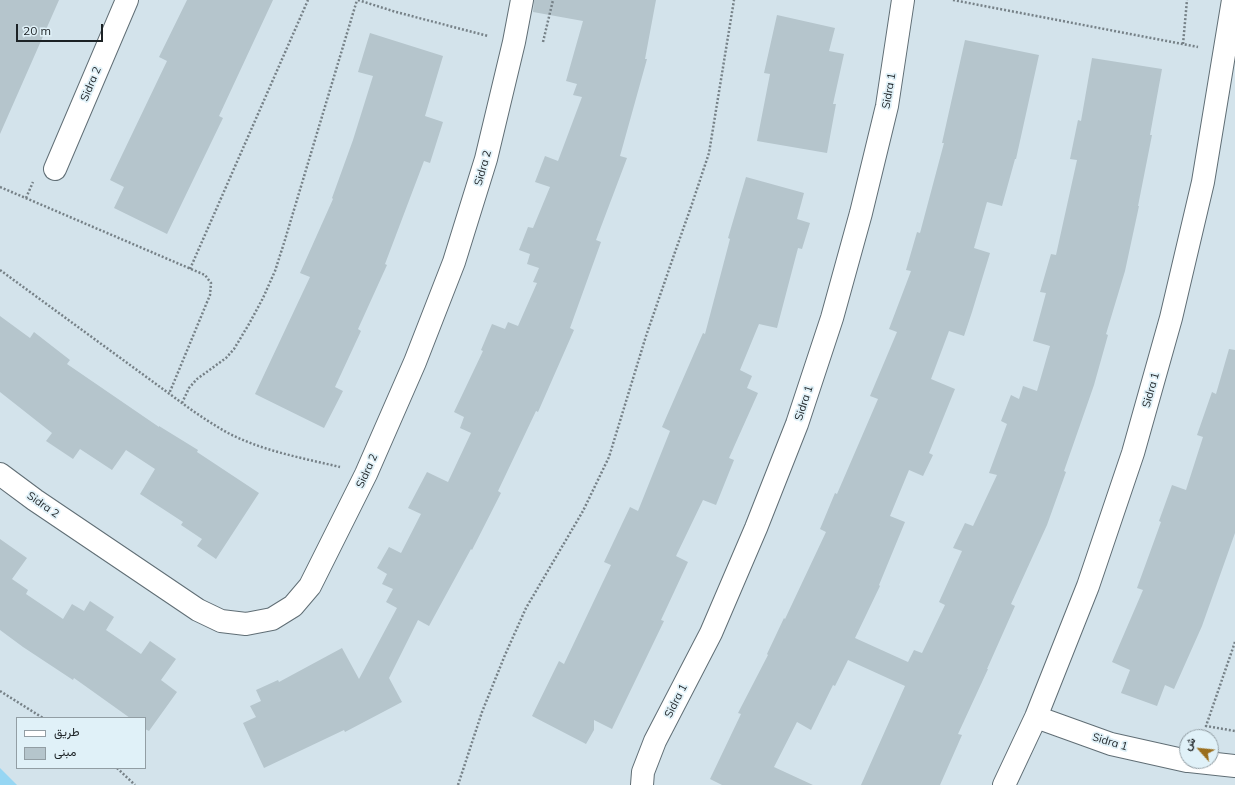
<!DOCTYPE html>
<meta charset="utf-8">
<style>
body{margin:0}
#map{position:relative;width:1235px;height:785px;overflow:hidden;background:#d3e3eb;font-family:Mulish,Vazirmatn,sans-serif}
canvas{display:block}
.legend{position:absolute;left:16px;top:717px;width:130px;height:52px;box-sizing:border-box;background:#e0f1f8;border:1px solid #929ea4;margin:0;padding:5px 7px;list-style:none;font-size:12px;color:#1c2225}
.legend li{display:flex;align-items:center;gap:8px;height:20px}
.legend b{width:20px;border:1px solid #929ea4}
.north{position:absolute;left:1179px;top:729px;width:40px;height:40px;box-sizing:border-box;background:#e0f1f8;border:1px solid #929ea4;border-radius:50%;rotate:297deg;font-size:11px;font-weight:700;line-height:16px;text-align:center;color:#1c2225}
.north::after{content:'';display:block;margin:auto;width:14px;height:18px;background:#9a6e1d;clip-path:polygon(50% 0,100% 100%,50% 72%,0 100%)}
.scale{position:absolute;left:16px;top:24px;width:87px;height:18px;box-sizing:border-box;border:2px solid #1c2225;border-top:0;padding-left:5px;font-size:12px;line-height:14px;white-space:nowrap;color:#1c2225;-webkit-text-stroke:3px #e0f1f8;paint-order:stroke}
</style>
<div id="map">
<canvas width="1235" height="785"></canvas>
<ul class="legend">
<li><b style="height:5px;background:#fff"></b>طريق</li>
<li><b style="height:11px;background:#b5c5cc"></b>مبنى</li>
</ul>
<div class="north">ش</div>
<div class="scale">20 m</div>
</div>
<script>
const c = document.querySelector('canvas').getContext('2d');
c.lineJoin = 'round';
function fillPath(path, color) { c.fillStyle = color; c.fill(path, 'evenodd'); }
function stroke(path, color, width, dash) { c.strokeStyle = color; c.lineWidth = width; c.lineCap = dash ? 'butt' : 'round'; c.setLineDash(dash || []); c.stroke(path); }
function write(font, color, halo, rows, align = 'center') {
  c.font = font + ' Mulish,sans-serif'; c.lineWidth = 3.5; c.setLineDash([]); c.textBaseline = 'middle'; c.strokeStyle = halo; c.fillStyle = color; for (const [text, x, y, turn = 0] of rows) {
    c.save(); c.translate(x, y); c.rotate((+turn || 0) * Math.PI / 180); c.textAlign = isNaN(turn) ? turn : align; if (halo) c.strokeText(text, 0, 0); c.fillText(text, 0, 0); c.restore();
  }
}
const green = new Path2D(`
 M 0,768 L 17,785 L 0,785 Z`);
const building = new Path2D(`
 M 0,0 L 59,0 L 0,134 Z
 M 187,0 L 273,0 L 219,116 L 223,118 L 167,234 L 114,208 L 124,187 L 110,180 L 167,61 L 159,57 Z
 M 534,0 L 656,0 L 645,59 L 647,59 L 620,156 L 627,158 L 596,240 L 601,242 L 570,328 L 574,330 L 538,412 L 536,411 L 498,491 L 501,493 L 472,550 L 471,549 L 429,626 L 418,620 L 389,678 L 402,702 L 345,732 L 344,730 L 264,768 L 243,723 L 256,717 L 250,706 L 261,701 L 256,690 L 278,680 L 279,682 L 342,648 L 359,679 L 397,608 L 386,602 L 393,589 L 382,584 L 387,574 L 377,568 L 389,547 L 401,553 L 421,514 L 408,508 L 427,472 L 448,482 L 471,433 L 460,428 L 464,417 L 454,412 L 483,351 L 481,350 L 492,324 L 505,329 L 508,322 L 518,326 L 537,283 L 533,282 L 539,268 L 527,264 L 530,254 L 519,250 L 528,227 L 533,228 L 550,187 L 535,182 L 545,156 L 558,161 L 582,97 L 573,95 L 577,84 L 566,81 L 583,21 L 533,12 Z
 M 777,15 L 835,28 L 829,51 L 844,54 L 833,104 L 836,104 L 827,153 L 757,141 L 770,74 L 764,73 Z
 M 370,33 L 443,56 L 425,116 L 443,122 L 430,163 L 424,161 L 385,264 L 387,265 L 358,329 L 361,331 L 335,387 L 343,391 L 324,428 L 255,394 L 310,277 L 300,273 L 333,199 L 332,198 L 353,140 L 373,76 L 358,72 Z
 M 965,40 L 1039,55 L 1016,159 L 1015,159 L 1002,206 L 987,202 L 974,248 L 990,253 L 972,312 L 964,336 L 949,331 L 931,379 L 955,389 L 929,453 L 933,455 L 923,476 L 909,470 L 890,516 L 905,522 L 879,585 L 880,586 L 855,638 L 908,662 L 914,650 L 922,653 L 945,605 L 939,602 L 962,551 L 953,548 L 965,523 L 973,526 L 997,475 L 989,473 L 1007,424 L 1001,421 L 1011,395 L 1019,399 L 1023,386 L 1037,391 L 1050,346 L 1033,341 L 1046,293 L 1040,292 L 1051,254 L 1056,255 L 1077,160 L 1070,159 L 1078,120 L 1081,121 L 1092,58 L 1162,69 L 1150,135 L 1152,135 L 1138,206 L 1139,206 L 1125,271 L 1106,334 L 1108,335 L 1094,385 L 1064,471 L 1066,472 L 1047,525 L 1011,604 L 1015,606 L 987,669 L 988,669 L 958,734 L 962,735 L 940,785 L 861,785 L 905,686 L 848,660 L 835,686 L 833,685 L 811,730 L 797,722 L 774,767 L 813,785 L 722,785 L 710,779 L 741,714 L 738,713 L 768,655 L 767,654 L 784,618 L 785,619 L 826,532 L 820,529 L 835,493 L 837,494 L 878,399 L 870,396 L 897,332 L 889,329 L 911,271 L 906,270 L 917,232 L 920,233 L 944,143 L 942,143 Z
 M 746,177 L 804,193 L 797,219 L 810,223 L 802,249 L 798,248 L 777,328 L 759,324 L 740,370 L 752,376 L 747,388 L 758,393 L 729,458 L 734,460 L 716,505 L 703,500 L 676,556 L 688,562 L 661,620 L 664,621 L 612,729 L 594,720 L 594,730 L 586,744 L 532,716 L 559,661 L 564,664 L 611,565 L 604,562 L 630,507 L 638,511 L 670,431 L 662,427 L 703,333 L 705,334 L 730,239 L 728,238 Z
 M 0,316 L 30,338 L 34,332 L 70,360 L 67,364 L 159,427 L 159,426 L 198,450 L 197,452 L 259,493 L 216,559 L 197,546 L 202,539 L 181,525 L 183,522 L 140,494 L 155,469 L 126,450 L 112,470 L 80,449 L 73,459 L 46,441 L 52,433 L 0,392 Z
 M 1229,349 L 1235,350 L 1235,533 L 1202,626 L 1174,689 L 1165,685 L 1157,706 L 1121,693 L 1130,670 L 1112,662 L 1143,590 L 1137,588 L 1161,522 L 1159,521 L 1172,485 L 1186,490 L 1203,437 L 1197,435 L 1212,392 L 1216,394 Z
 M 0,539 L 27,558 L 12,579 L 28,590 L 26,594 L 63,619 L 72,604 L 84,611 L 90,601 L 114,617 L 106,630 L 141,654 L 150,641 L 176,659 L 161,680 L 177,692 L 149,731 L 145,729 L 145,718 L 130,718 L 74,678 L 73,680 L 23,647 L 0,630 Z`);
const path = new Path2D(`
 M 358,0 L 396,12 L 488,36
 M 953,0 L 1198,47
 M 543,42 L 553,0
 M 1183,44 L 1187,0
 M 0,187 L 205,275 L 211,283 L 210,295 L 169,394
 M 26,198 L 33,182
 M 190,269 L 308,0
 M 0,270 L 182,403 C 197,414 212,424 228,433 C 263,451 302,458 340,467
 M 182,403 L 189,388 L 197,379 L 226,358 L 234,349 L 249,324 L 263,298 L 275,271 L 284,243 L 357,0
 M 1235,642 L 1206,726 L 1235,731
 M 0,691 L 43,718
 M 117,768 L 135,785
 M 458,785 L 482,712 L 505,655 L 526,608 L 583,511 L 609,457 L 646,336 L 675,252 L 691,207 L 709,153 L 734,0`);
const minor = new Path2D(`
 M 55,169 L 127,0
 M 0,474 L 35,500 L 198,610 L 221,621 L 246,624 L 272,619 L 293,606 L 310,586 L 366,474 L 415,362 L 454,262 L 486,159 L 514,42 L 522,0
 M 1036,717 L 1111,744 L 1187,761
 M 1189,761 L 1235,766
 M 642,785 L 643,772 L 655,741 L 711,633 L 756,528 L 797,424 L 832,318 L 861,213 L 887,106 L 903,0
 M 1004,785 L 1036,717 L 1088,586 L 1133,453 L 1171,318 L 1203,182 L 1233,0`);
const streetNames = [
 ["Sidra 2",91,84,-67],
 ["Sidra 1",889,91,-80],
 ["Sidra 2",483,168,-74],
 ["Sidra 1",1151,390,-74],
 ["Sidra 1",804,403,-72],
 ["Sidra 2",367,471,-65],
 ["Sidra 2",43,505,35],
 ["Sidra 1",676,701,-63],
 ["Sidra 1",1110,742,17]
];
fillPath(green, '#96d6f3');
fillPath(building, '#b5c5cc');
stroke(minor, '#606e75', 24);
stroke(path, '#768187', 2.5, [2, 2]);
stroke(minor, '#fff', 22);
write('11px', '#1c2225', '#e0f1f8', streetNames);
</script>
